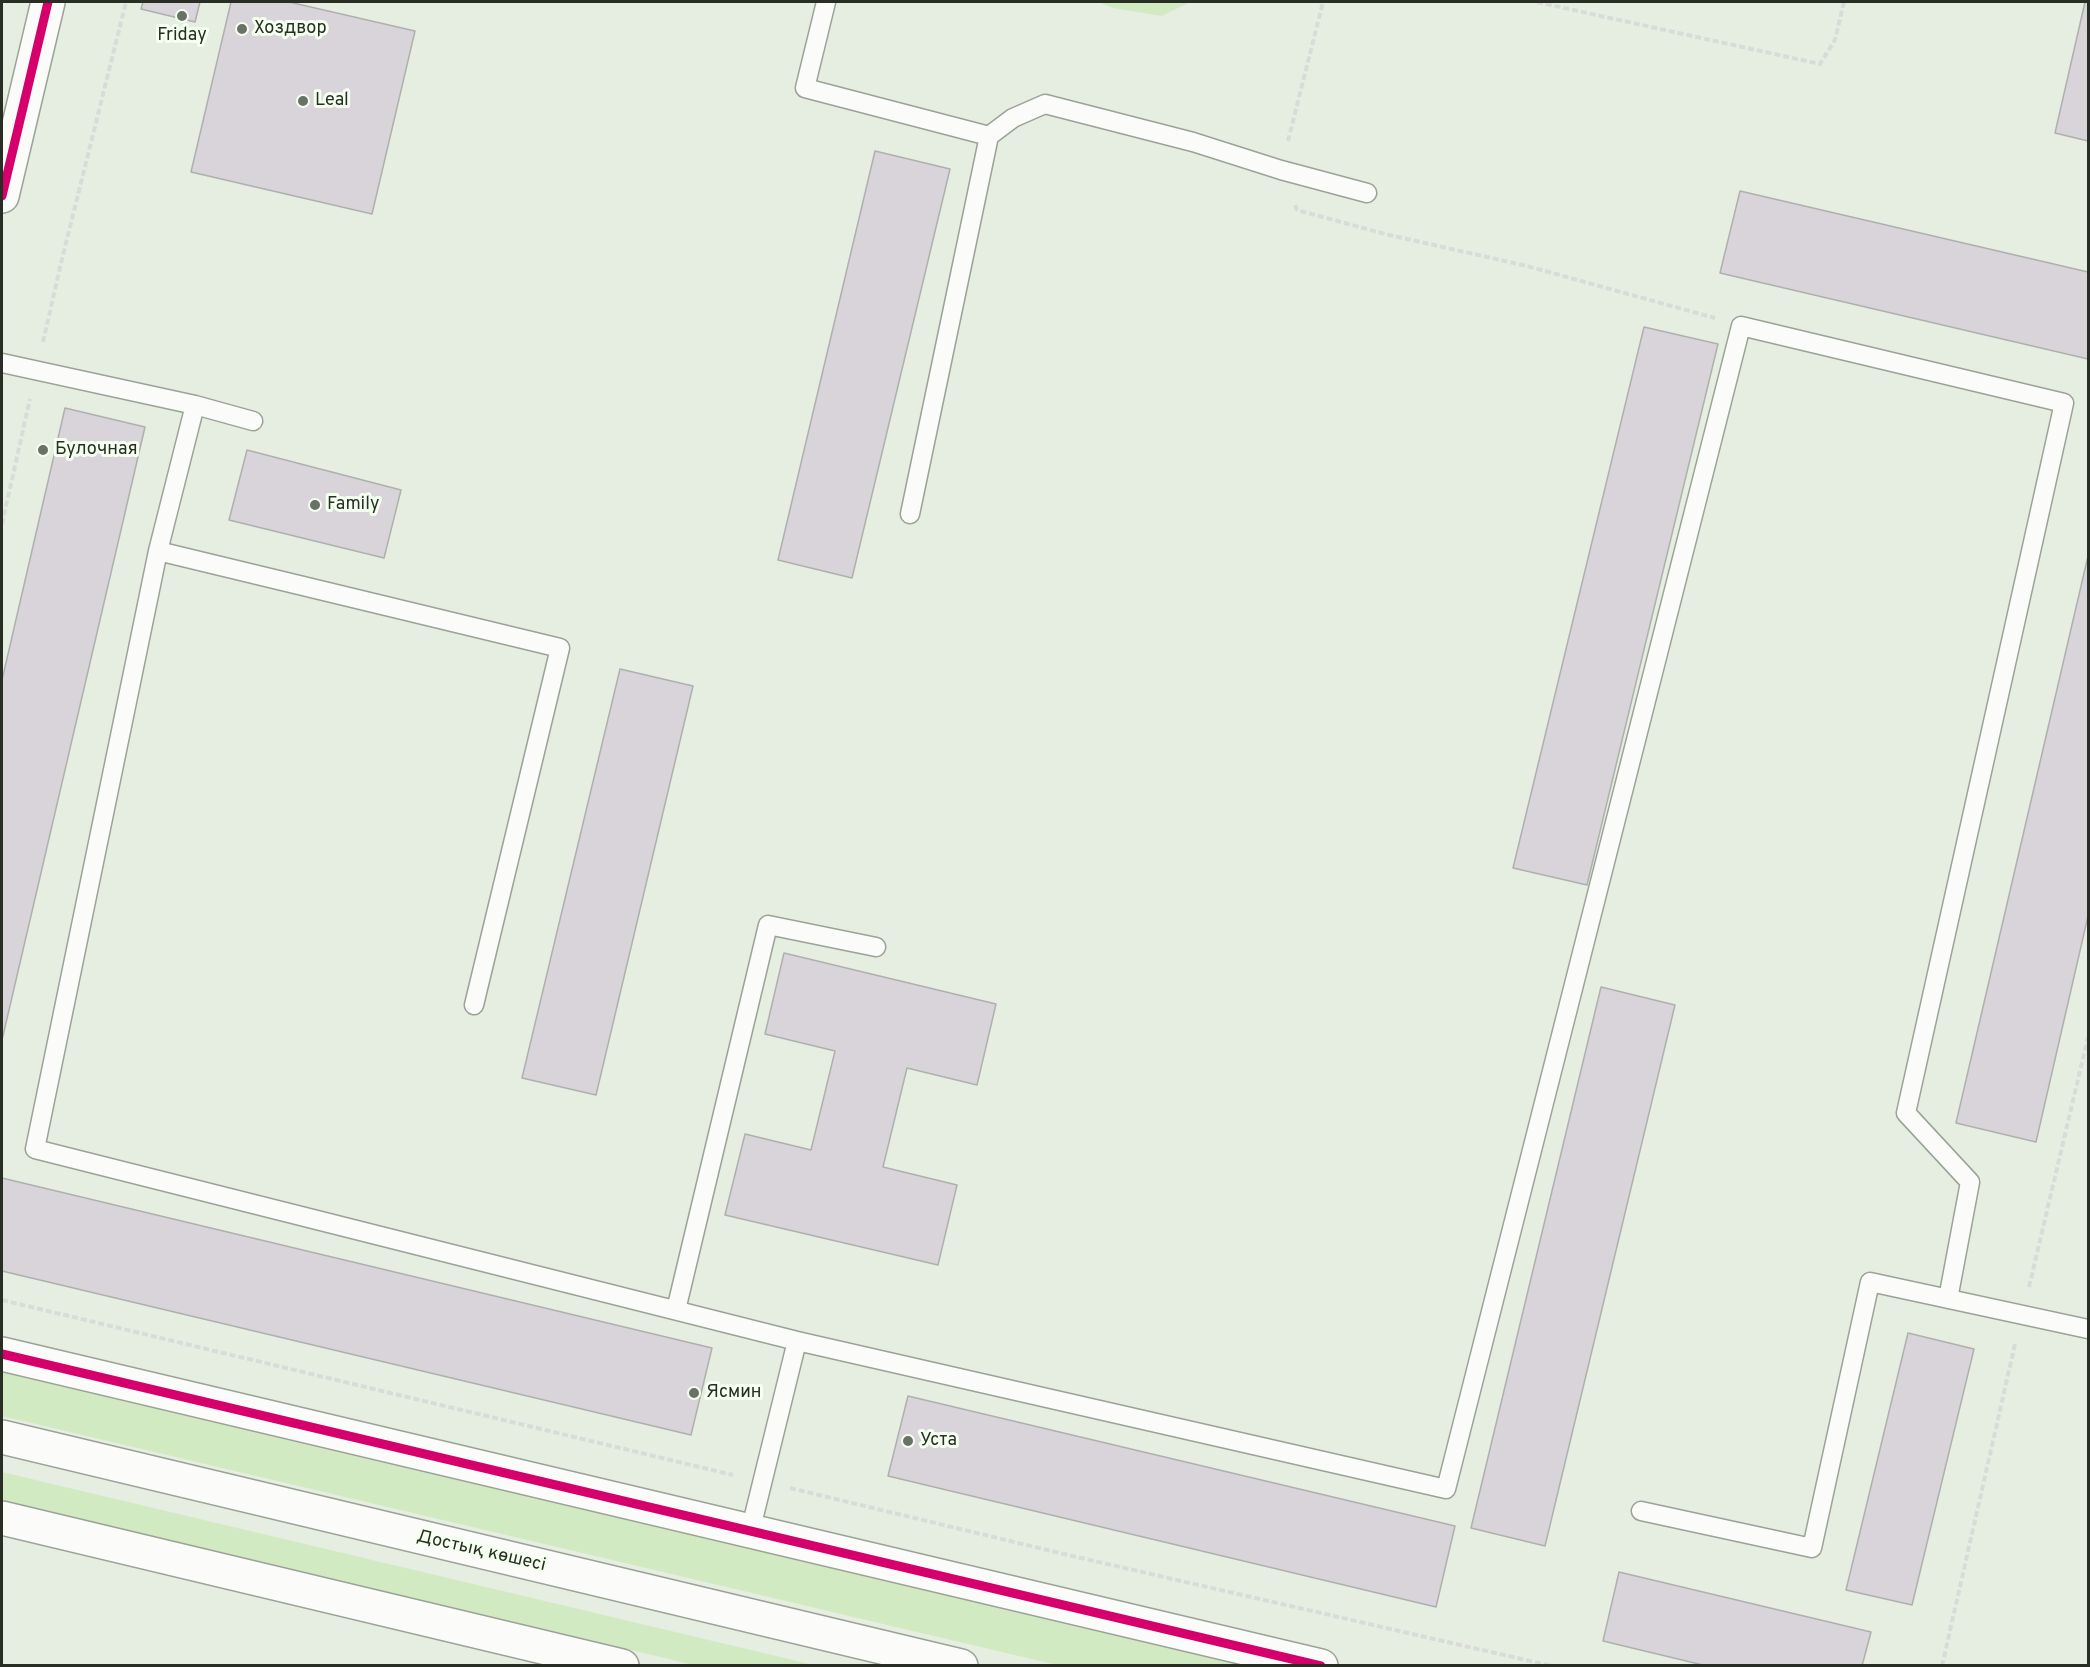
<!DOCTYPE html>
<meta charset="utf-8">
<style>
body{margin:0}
#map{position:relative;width:2090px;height:1667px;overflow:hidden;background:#e5eee0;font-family:Overpass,sans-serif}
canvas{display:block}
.frame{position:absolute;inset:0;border:3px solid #282e24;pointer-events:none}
</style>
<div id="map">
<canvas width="2090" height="1667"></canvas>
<div class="frame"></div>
</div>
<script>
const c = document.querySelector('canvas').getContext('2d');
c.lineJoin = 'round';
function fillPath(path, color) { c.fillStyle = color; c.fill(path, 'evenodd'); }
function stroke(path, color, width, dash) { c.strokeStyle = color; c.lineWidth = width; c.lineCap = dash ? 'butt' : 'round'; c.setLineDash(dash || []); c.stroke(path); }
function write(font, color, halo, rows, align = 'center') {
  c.font = font + ' Overpass,sans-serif'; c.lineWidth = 6; c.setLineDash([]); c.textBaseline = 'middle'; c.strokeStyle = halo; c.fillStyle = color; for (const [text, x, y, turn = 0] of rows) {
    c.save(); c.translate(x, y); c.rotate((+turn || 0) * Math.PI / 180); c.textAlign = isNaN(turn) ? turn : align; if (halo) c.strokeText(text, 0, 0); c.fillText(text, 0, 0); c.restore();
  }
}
const green = new Path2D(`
 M 1098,2 L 1190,2 L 1162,16 L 1113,8 Z
 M 2,1366 L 1244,1665 L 1057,1665 L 2,1416 Z
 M 2,1472 L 814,1665 L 694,1665 L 2,1500 Z`);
const building = new Path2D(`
 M 143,2 L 200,2 L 195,22 L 141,9 Z
 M 231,2 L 289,2 L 415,31 L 372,214 L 191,172 Z
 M 2085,2 L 2088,2 L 2088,141 L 2055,133 Z
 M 875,151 L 950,169 L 852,578 L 778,560 Z
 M 1740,191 L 2088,272 L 2088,359 L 1720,273 Z
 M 1644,327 L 1718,344 L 1587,885 L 1513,868 Z
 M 65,408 L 145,427 L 2,1040 L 2,680 Z
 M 247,450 L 401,490 L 384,558 L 229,520 Z
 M 2088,556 L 2088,916 L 2036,1142 L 1956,1123 Z
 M 620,669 L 693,686 L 596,1095 L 522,1078 Z
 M 784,953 L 996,1004 L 977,1085 L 907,1068 L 883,1167 L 957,1185 L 938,1265 L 725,1215 L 745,1134 L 811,1150 L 835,1051 L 765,1034 Z
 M 1601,987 L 1675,1005 L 1545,1546 L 1471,1528 Z
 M 2,1178 L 712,1348 L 691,1435 L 2,1271 Z
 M 1908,1333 L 1974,1349 L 1912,1605 L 1846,1590 Z
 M 908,1396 L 1455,1526 L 1436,1607 L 888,1476 Z
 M 1619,1572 L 1871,1632 L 1862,1666 L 1707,1666 L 1603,1641 Z`);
const path = new Path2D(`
 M 1537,2 L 1820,64 L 1835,40 L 1844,2
 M 1288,141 L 1323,2
 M 1295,205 L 1297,210 L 1385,234 L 1527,266 L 1715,318
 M 43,342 L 62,259 L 126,2
 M 2,524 L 30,399
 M 2029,1287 L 2088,1037
 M 2,1300 L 733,1475
 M 790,1488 L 1068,1555 L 1552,1666
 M 1942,1666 L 2015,1344`);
const lane = new Path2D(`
 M 826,2 L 805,88 L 989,136 L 910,514
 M 989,136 L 1013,118 L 1045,104 L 1193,142 L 1281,170 L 1367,193
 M 2,363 L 195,405 L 158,551 L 35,1149 L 797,1341 L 1446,1489 L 1741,326 L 2064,403 L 1906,1113 L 1970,1182 L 1948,1299
 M 195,405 L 253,421
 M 158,551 L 560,648 L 474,1005
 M 676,1310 L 768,925 L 876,947
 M 1641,1511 L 1812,1548 L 1870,1282 L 2088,1329
 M 750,1532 L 797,1341`);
const street = new Path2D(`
 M 2,196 L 48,2
 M 2,1354 L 1321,1666`);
const secondary = new Path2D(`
 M 2,1437 L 961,1666
 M 2,1518 L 622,1666`);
const cycleway = new Path2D(`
 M 2,196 L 48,2
 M 2,1354 L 1321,1666`);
const markers = [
 [182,16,6,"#6a7166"],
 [242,29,6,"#6a7166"],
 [303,101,6,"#6a7166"],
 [43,450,6,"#6a7166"],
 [315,505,6,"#6a7166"],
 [694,1393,6,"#6a7166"],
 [908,1441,6,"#6a7166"]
];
const poiNames = [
 ["Хоздвор",254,29],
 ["Friday",182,36,"center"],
 ["Leal",315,101],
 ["Булочная",55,450],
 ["Family",327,505],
 ["Ясмин",706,1393],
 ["Уста",920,1441]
];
const streetNames = [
 ["Достық көшесі",481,1552,13]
];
fillPath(green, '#d2eac2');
fillPath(building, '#d8d4d9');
stroke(building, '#afb0ae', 1.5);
stroke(lane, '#9ba297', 21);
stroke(street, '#9ba297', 36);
stroke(secondary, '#9ba297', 36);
stroke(path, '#d9dbd8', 4, [6, 3]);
stroke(lane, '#fbfcfa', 18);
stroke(street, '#fbfcfa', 33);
stroke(secondary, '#fbfcfa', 33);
stroke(cycleway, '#d6006c', 9);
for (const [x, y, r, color] of markers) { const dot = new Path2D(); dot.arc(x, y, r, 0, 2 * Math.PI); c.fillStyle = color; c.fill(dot); stroke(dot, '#f5ffef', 2); }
write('18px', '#282e24', '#f5ffef', poiNames, 'left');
write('18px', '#282e24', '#f5ffef', streetNames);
</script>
